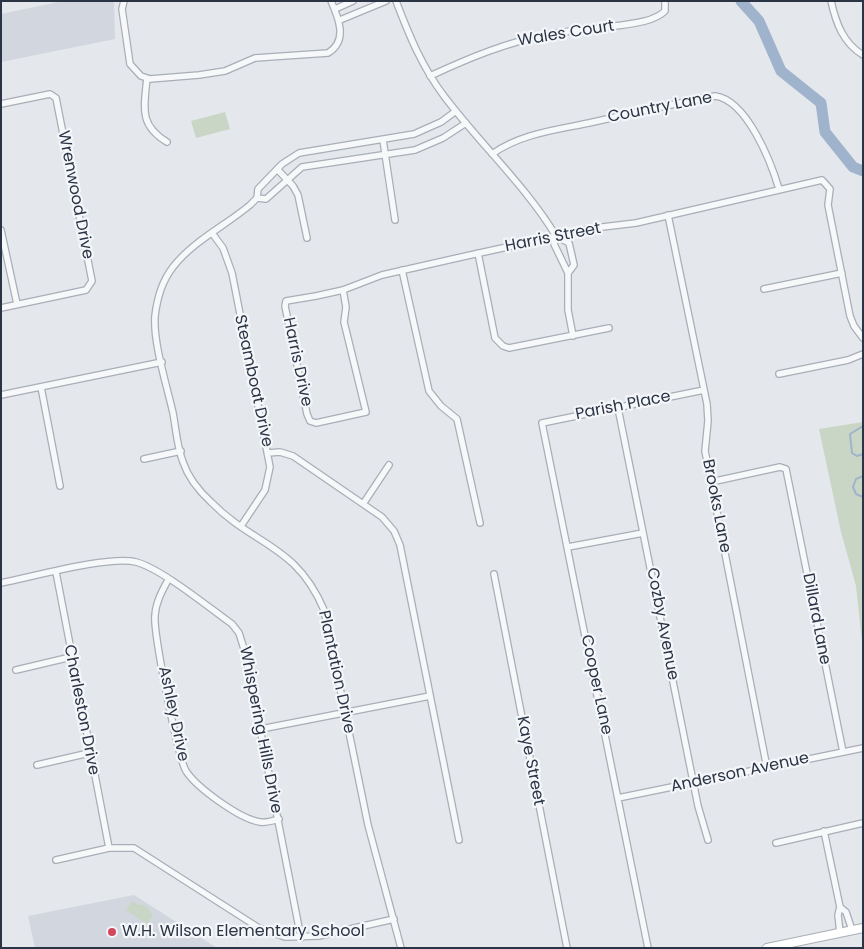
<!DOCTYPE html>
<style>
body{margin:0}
#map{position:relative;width:864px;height:949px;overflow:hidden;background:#e4e7ec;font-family:Poppins,sans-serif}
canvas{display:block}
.frame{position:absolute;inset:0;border:2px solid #2b3445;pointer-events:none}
</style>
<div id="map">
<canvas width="864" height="949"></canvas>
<div class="frame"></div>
</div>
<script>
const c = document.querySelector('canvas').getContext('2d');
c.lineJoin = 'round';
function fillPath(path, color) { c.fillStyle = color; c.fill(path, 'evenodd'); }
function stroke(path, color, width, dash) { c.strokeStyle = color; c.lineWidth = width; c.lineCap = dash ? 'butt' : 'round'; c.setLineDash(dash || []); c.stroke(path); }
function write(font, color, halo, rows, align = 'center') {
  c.font = font + ' Poppins,sans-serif'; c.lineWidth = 4.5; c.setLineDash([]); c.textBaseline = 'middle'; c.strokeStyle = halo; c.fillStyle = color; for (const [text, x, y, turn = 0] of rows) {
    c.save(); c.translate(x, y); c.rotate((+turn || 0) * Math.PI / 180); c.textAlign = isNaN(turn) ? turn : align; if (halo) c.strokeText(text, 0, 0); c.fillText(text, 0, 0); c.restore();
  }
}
const built = new Path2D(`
 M 63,1 L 114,1 L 115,39 L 1,62 L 1,14 Z
 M 134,895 L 217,948 L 35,948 L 28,916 Z`);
const green = new Path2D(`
 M 225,112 L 230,129 L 196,138 L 191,121 Z
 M 863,422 L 863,651 L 856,586 L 841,532 L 819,429 Z
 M 132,901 L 139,905 L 145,905 L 153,915 L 147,924 L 126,910 Z`);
const stream = new Path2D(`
 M 863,426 L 850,434 L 852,453 L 857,456 L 863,454
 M 863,476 L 856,479 L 853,487 L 856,494 L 863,497`);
const river = new Path2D(`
 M 741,1 L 759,21 L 781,71 L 821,103 L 825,132 L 853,167 L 863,171`);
const street = new Path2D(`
 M 124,1 L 122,9 L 130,64 L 141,76 L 150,79 L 199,75 L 225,71 L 255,58 L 328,53 C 348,41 339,19 331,1
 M 396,1 C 409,35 422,67 444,96 C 480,144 525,185 556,236
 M 831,1 C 836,23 843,43 863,55
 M 335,9 L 353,1
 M 340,20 L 386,1
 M 430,76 C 469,58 507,42 550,34 C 571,30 593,29 615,26 C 630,24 654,22 665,11 L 665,1
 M 147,78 C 144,108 139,125 167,142
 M 1,104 L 50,94 L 56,98 L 92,281 L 86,290 L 1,308
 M 383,140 L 395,220
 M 492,154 C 520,134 555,130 589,123 C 631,113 673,104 715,96 C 747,100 771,162 779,189
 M 277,169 L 293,186 L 298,195 L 307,238
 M 257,198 L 266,199 L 302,167 L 415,150 L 443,138 L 466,123
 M 668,215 L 707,404 L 708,421 L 705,451 L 767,768
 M 1,230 L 17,304
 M 212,233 L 223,248 L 232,273 L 270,467 L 265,490 L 241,526
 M 556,236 L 554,244 L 568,273 L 568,310 L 573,336
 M 556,236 L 569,243 L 574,265 L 568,273
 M 478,253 L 495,338 L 503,346 L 509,348 L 609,328
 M 402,270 L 429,391 L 441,406 L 457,419 L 480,523
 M 764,289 L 842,273
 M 343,290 L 346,307 L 344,322 L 366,412 L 316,423 L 310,421 L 307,414 L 285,306 L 286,301 L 316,296 L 343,290 L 382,275 L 466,256 L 594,228 L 636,223 L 822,180 L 830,189 L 828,205 L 850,316 L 854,326 L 863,338
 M 779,374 L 848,360 L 863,354
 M 41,387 L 60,486
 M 1,395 L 162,362
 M 618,408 L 698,806 L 708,840
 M 268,453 L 280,452 L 293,456 L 382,517 L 394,531 L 400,545 L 459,840
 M 144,459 L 181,451
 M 711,482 L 780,467 L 786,469 L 843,752
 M 363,504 L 389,465
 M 568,547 L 643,533
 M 56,572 L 109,848
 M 494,574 L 567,948
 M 168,580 C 162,591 156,602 155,615 C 153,632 178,758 186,771 C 197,788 240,819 260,822 C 266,823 272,821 279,819
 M 1,583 C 32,577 109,555 136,562 C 162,569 208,607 232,624 L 239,633 L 245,652 L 301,938
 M 16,670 L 71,657
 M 261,729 L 430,696
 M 37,765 L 89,753
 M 618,798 L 863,748
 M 824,831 L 840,907 L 838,915 L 840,933
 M 776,843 L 863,823
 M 56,860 L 109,848 L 134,848 L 259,928 L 285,937 L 319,936 L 394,919
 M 840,907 L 846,912 L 852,930
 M 401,948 L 368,825 L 324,610 C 296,544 254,546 211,502 C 199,491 188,477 183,462 C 177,447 176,429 173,413 C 167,386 153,343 155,316 C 157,299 162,281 173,267 C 193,241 225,226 250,205 L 257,198 L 258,189 L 282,164 L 299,153 L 414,134 L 441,122 L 456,111
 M 648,948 L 542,423 L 704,390`);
const secondary = new Path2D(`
 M 767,948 L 863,928`);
const markers = [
 [112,932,5,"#d1495b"]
];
const streetNames = [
 ["Wales Court",566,34,-9],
 ["Country Lane",660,108,-11],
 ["Wrenwood Drive",75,195,79],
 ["Harris Street",553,238,-11],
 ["Harris Drive",297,362,78],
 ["Steamboat Drive",253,381,78],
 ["Parish Place",623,406,-11],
 ["Brooks Lane",716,506,79],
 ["Dillard Lane",816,619,79],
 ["Cozby Avenue",662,624,79],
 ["Plantation Drive",336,672,78],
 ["Cooper Lane",596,685,78],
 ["Charleston Drive",81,710,79],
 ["Ashley Drive",173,714,78],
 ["Whispering Hills Drive",260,730,79],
 ["Kaye Street",530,761,79],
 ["Anderson Avenue",740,773,-12]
];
const poiNames = [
 ["W.H. Wilson Elementary School",122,932]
];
fillPath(built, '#d2d6de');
fillPath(green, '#c9d6c5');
stroke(stream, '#9fb4cc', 2);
stroke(river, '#9fb4cc', 11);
stroke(street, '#a9aeb7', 8);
stroke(secondary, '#a9aeb7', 10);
stroke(street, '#f7f8fa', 5.5);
stroke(secondary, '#fff', 8);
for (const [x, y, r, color] of markers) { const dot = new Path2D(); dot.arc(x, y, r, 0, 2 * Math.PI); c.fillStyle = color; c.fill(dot); stroke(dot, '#f4f6f9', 2); }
write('16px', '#2b3445', '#f4f6f9', streetNames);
write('16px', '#2b3445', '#f4f6f9', poiNames, 'left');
</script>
